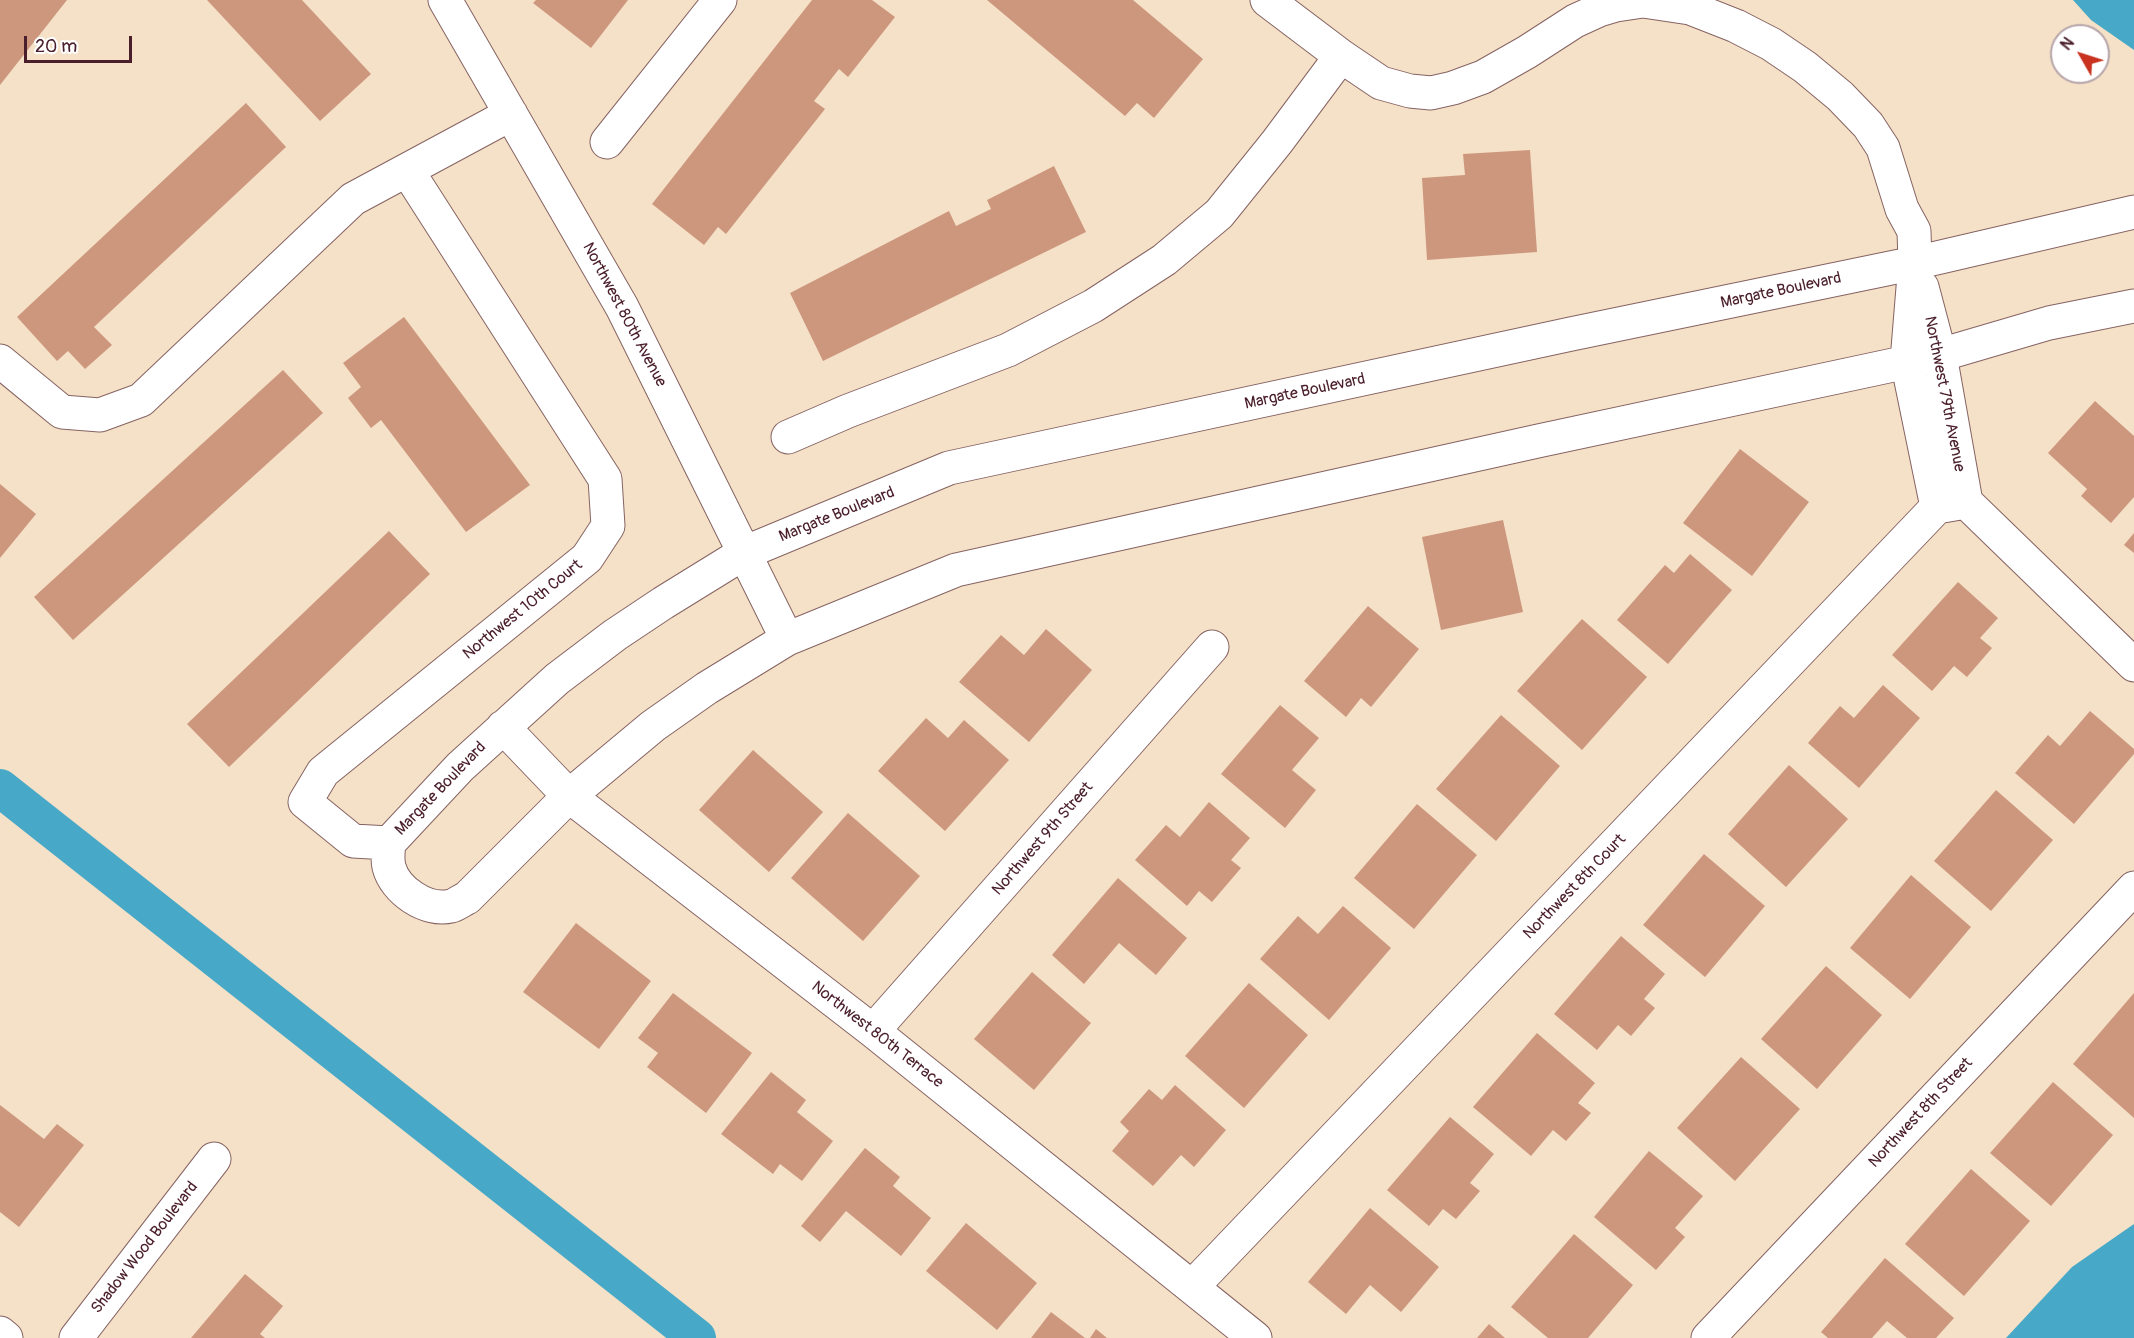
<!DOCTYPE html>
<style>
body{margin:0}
#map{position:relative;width:2134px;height:1338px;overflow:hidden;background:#f4e1c7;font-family:Pangolin,sans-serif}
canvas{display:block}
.north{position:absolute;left:2050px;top:24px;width:60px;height:60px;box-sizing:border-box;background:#fff;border:2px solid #b7a5aa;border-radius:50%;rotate:309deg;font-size:16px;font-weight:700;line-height:24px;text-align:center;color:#4a1f2b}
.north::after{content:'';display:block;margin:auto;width:21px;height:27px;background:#c8321e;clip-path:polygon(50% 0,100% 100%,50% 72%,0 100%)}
.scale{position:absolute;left:24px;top:36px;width:108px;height:27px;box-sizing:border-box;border:3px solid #4a1f2b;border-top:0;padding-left:8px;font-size:18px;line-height:21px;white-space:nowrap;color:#4a1f2b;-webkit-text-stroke:4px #fff;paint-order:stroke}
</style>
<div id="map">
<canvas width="2134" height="1338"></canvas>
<div class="north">N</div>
<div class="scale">20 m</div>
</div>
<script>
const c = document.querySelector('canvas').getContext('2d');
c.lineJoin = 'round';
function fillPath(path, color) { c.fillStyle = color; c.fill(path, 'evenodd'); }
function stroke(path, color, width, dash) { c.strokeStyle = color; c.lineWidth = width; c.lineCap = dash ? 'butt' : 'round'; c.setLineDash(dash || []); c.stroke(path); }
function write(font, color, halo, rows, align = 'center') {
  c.font = font + ' Pangolin,sans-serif'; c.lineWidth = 6; c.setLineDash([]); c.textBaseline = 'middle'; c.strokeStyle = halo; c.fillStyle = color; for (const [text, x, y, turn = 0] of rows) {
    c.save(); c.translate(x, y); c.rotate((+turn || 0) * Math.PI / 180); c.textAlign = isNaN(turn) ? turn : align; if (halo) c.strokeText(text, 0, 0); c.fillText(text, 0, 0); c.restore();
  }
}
const water = new Path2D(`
 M 2073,0 L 2134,0 L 2134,50 L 2091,20 Z
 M 2134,1224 L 2134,1338 L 2006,1338 L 2072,1267 Z`);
const canal = new Path2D(`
 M 0,788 L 697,1338`);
const building = new Path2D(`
 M 0,0 L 67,0 L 0,85 Z
 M 207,0 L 302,0 L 371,74 L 320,121 Z
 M 536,0 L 628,0 L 591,48 L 533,3 Z
 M 812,0 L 872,0 L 895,17 L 848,77 L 839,69 L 814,101 L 825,109 L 726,234 L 718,227 L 704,245 L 652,204 Z
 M 987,0 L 1133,0 L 1203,59 L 1154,118 L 1137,103 L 1125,116 Z
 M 246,103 L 286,147 L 94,327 L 112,345 L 85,369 L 68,351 L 57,361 L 17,317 Z
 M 1530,150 L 1537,252 L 1427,260 L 1422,178 L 1465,175 L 1463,154 Z
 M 1054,166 L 1086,232 L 823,361 L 790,293 L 949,211 L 956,226 L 991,209 L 987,200 Z
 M 404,317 L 530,485 L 466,532 L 381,420 L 371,428 L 348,398 L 361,387 L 343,363 Z
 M 283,370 L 323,413 L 73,640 L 34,597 Z
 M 2095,401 L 2134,436 L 2134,497 L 2111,523 L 2081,496 L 2087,489 L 2048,453 Z
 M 1740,449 L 1809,502 L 1752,576 L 1683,523 Z
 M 0,484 L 36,514 L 0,558 Z
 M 1503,520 L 1523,612 L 1441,630 L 1422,537 Z
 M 389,531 L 430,574 L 229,767 L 187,724 Z
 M 2134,533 L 2134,553 L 2124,545 Z
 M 1690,554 L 1732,590 L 1668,664 L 1617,620 L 1665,565 L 1674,573 Z
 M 1958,582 L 1998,618 L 1980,638 L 1992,648 L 1967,677 L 1954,666 L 1932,691 L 1892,655 Z
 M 1368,606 L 1419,649 L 1371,707 L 1361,698 L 1346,717 L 1304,681 Z
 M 1582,619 L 1647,677 L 1582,750 L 1517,691 Z
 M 1046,629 L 1092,670 L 1029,742 L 959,682 L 1001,635 L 1024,655 Z
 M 1883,685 L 1920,718 L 1859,788 L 1808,743 L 1840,706 L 1854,718 Z
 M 1280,705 L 1319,738 L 1292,770 L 1316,790 L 1285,828 L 1221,774 Z
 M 2090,711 L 2134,749 L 2134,754 L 2074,824 L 2015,773 L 2048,735 L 2060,746 Z
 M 1501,715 L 1560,766 L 1496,841 L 1436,789 Z
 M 926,718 L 948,738 L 964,720 L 1009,760 L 945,831 L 878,771 Z
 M 753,750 L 823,812 L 769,872 L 699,810 Z
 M 1789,765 L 1848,819 L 1786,887 L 1728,834 Z
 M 1996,790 L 2053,840 L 1991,911 L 1934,861 Z
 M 1209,802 L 1250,838 L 1231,860 L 1241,868 L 1212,902 L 1199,891 L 1187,906 L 1135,860 L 1166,825 L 1180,837 Z
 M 1417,804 L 1477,855 L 1414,929 L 1354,878 Z
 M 848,813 L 920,876 L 863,941 L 791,878 Z
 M 1704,854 L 1765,906 L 1705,977 L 1643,925 Z
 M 1911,875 L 1971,927 L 1910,999 L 1850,948 Z
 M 1118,878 L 1187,938 L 1156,975 L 1119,943 L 1084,984 L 1052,955 Z
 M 1343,906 L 1391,948 L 1329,1020 L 1260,959 L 1298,916 L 1318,934 Z
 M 576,923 L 651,981 L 599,1049 L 523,992 Z
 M 1621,936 L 1665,974 L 1644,999 L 1655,1008 L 1631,1036 L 1618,1025 L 1597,1050 L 1554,1014 Z
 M 1826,966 L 1882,1015 L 1817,1089 L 1761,1039 Z
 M 1032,972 L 1091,1023 L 1034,1090 L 974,1039 Z
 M 1249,983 L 1308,1035 L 1244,1108 L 1185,1056 Z
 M 673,993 L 752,1053 L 706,1113 L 647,1067 L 658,1053 L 638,1038 Z
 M 2134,993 L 2134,1118 L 2073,1064 Z
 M 1537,1033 L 1595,1083 L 1578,1103 L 1591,1113 L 1566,1141 L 1553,1130 L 1531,1156 L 1473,1107 Z
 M 1741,1057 L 1800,1109 L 1735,1181 L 1677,1128 Z
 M 771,1072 L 806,1100 L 797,1112 L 833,1141 L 802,1181 L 780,1164 L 773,1174 L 721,1134 Z
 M 2053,1082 L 2113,1135 L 2051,1206 L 1990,1153 Z
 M 1175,1085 L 1226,1130 L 1194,1167 L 1181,1155 L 1153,1186 L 1112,1151 L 1129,1131 L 1120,1122 L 1149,1089 L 1162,1100 Z
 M 0,1105 L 44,1139 L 57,1124 L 84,1145 L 19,1227 L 0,1212 Z
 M 1450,1117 L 1494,1154 L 1470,1183 L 1480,1191 L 1456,1219 L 1443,1209 L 1429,1226 L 1387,1190 Z
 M 865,1148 L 900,1177 L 893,1186 L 931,1218 L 901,1256 L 846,1211 L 820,1242 L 801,1226 Z
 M 1649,1151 L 1703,1196 L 1675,1228 L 1685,1237 L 1656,1270 L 1594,1217 Z
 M 1971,1169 L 2030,1221 L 1964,1296 L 1905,1244 Z
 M 1370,1208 L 1439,1267 L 1401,1312 L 1370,1285 L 1346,1314 L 1308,1282 Z
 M 966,1223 L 1037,1283 L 997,1330 L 926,1271 Z
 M 1574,1234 L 1633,1285 L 1588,1338 L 1548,1338 L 1511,1307 Z
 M 1885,1258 L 1954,1318 L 1936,1338 L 1907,1338 L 1887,1321 L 1872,1338 L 1828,1338 L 1821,1332 Z
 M 245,1274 L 283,1306 L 260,1334 L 265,1338 L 191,1338 Z
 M 1051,1312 L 1085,1338 L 1031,1338 Z
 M 1489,1324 L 1505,1338 L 1477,1338 Z
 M 1096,1329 L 1107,1338 L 1090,1338 Z`);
const minor = new Path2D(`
 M 445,0 L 622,307 L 787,639
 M 1267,0 L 1341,56 L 1381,83 L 1410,91 L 1431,93 L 1453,88 L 1483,77 L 1527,52 L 1575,21 L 1599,10 L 1616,5 L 1643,1 L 1690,8 L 1736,26 L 1771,44 L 1805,67 L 1840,96 L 1868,125 L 1883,148 L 1902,209 L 1914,231 L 1915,263 L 1907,361 L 1937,507
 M 607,142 L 720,0
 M 2134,212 L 1915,263 L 1571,334 L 949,468 L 744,553 L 663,603 L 615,635 L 557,679 L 460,767 L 389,843 C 388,851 387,859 389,867 C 395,890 426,912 451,906 C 456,905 462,900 467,898 L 569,796 L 653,726 L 707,688 L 787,639 L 956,570 L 1538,441 L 1940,355 L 2049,323 L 2134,306
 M 1922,287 L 1940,355 L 1966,502 L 2134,665
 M 0,361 L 62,412 L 100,415 L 141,400 L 353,199 L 511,114
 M 788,437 L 848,411 L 1008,350 L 1093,306 L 1164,260 L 1219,214 L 1277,142 L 1341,56
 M 503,727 L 569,796 L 873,1031 L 1255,1338
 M 389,843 L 353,841 L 305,802 L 323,772 L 587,558 L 608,526 L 605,479 L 407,170
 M 873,1031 L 1212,647
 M 1192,1287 L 1937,507 L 1966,502
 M 0,1333 L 6,1338
 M 76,1338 L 214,1159
 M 1708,1338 L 2134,888`);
const streetNames = [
 ["Margate Boulevard",1781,291,-12],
 ["Northwest 80th Avenue",624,315,62],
 ["Margate Boulevard",1305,392,-12],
 ["Northwest 79th Avenue",1944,394,79],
 ["Margate Boulevard",837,515,-22],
 ["Northwest 10th Court",523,610,-39],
 ["Margate Boulevard",441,789,-46],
 ["Northwest 9th Street",1043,839,-49],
 ["Northwest 8th Court",1575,887,-46],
 ["Northwest 80th Terrace",877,1035,38],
 ["Northwest 8th Street",1921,1113,-47],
 ["Shadow Wood Boulevard",145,1248,-52]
];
fillPath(water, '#48a8c7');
stroke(canal, '#48a8c7', 38);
fillPath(building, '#cd977e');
stroke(minor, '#866362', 35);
stroke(minor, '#fff', 33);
write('16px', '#4a1f2b', '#fff', streetNames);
</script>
